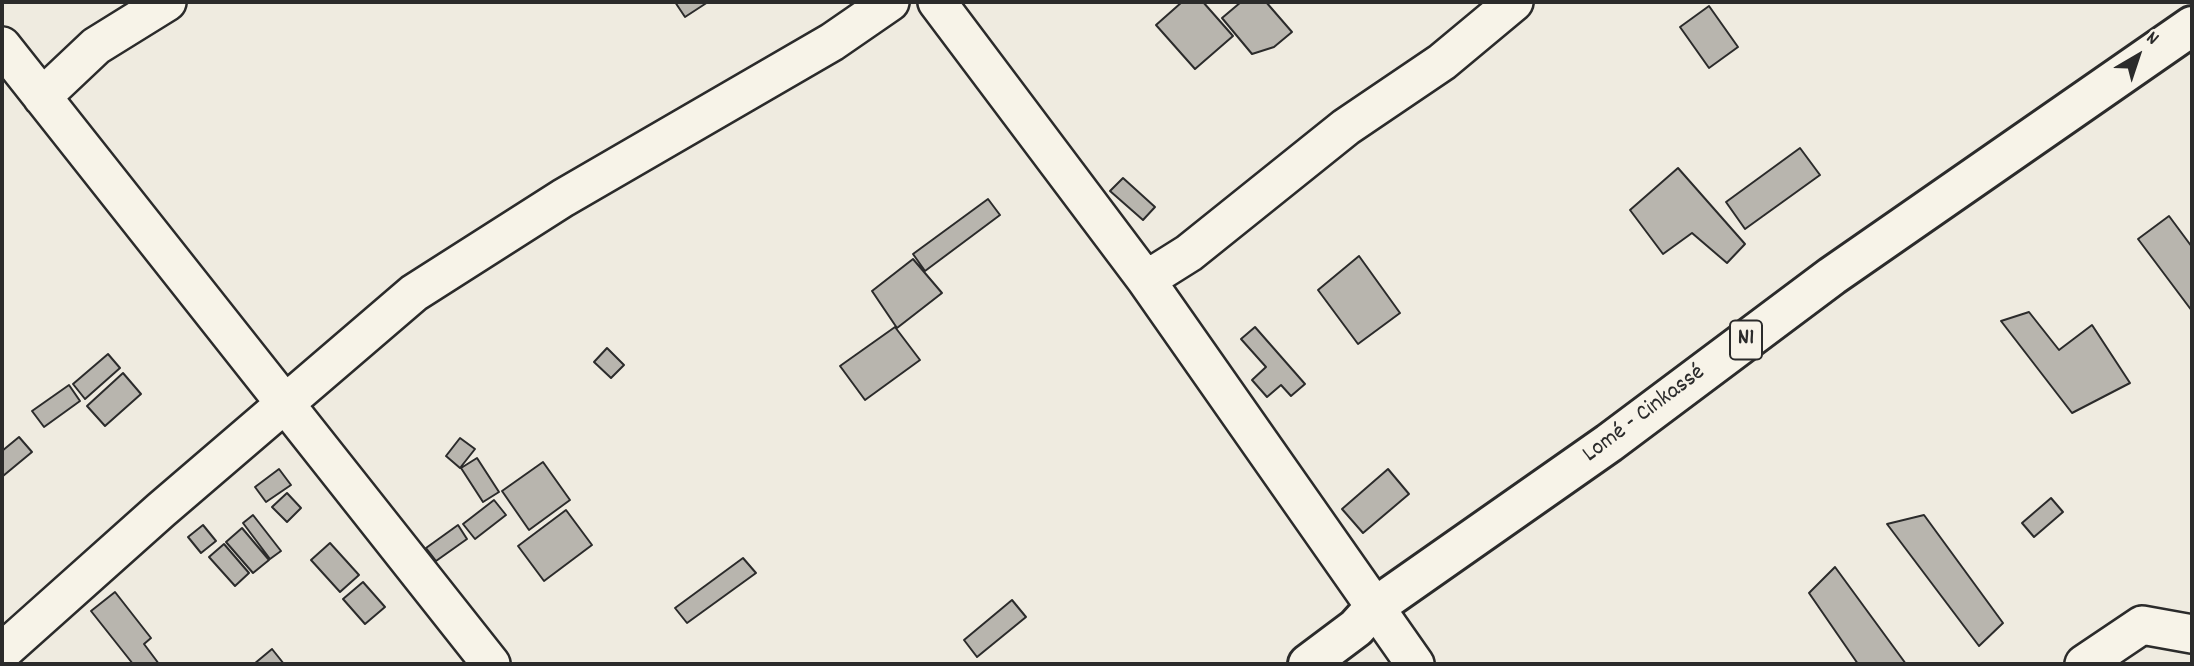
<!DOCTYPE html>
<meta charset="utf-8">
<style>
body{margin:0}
#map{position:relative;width:2194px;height:666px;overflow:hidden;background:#efebe0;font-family:Dekko,sans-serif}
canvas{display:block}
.frame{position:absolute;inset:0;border:4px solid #2b2b2b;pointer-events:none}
.north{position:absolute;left:2103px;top:21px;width:70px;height:70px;-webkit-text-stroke:5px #f7f3e8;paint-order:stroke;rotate:39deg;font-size:19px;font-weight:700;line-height:28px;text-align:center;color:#2b2b2b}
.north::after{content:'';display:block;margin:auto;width:24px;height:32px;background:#2b2b2b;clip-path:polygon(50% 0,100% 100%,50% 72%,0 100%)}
</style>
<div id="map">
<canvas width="2194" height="666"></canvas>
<div class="frame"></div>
<div class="north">N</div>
</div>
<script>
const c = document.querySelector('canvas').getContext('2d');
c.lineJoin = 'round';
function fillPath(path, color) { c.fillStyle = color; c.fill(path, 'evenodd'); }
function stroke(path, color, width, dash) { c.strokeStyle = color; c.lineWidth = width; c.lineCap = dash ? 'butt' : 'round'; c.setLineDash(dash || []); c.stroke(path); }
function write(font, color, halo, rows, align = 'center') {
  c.font = font + ' Dekko,sans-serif'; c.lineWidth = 7; c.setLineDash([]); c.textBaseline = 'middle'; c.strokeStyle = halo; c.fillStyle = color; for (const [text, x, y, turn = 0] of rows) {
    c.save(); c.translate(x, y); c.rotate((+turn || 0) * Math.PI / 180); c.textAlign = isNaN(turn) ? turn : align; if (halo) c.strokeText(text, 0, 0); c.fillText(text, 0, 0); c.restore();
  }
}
const building = new Path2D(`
 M 675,2 L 708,2 L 685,17 Z
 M 1182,2 L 1203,2 L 1233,36 L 1195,69 L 1156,25 Z
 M 1241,2 L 1266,2 L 1292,32 L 1274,47 L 1252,54 L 1222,18 Z
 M 1709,6 L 1738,47 L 1709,68 L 1680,27 Z
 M 1800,148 L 1820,175 L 1745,229 L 1726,202 Z
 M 1678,168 L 1745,244 L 1727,263 L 1692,233 L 1663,254 L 1630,210 Z
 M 1123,178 L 1155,207 L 1143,220 L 1110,191 Z
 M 988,199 L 1000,215 L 925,271 L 913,254 Z
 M 2169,216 L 2192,247 L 2192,311 L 2138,239 Z
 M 1359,256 L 1400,313 L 1358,344 L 1318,290 Z
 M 913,259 L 942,293 L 897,328 L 872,291 Z
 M 2029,312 L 2059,350 L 2092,325 L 2130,383 L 2072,413 L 2001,321 Z
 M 895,327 L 920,360 L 865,400 L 840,366 Z
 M 1255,327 L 1305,384 L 1291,396 L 1281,385 L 1267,397 L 1252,380 L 1266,367 L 1241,339 Z
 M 607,348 L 624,365 L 611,378 L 594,362 Z
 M 108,354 L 120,368 L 85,399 L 73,384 Z
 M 123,373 L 141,394 L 105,426 L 87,406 Z
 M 69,385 L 80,401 L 44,427 L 32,411 Z
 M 19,437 L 32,452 L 3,476 L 2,451 Z
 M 460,438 L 475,449 L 460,468 L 446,456 Z
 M 477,458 L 499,492 L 483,502 L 461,468 Z
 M 543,462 L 570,500 L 529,530 L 502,491 Z
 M 279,469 L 291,485 L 266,502 L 255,487 Z
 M 1388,469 L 1409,494 L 1363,533 L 1342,509 Z
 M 287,493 L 301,508 L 287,522 L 272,507 Z
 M 2051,498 L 2063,512 L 2034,537 L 2022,523 Z
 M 494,500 L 506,515 L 475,539 L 463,524 Z
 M 566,510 L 592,545 L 544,581 L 518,546 Z
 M 253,515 L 281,551 L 270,559 L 243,523 Z
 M 1924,515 L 2003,623 L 1979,646 L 1887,524 Z
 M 203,525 L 216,541 L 201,553 L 188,537 Z
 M 458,525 L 467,539 L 436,561 L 426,548 Z
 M 242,528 L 269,560 L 253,573 L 226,542 Z
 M 330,543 L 359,575 L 340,592 L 311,560 Z
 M 224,544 L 249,573 L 235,586 L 209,557 Z
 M 743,558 L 756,573 L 687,623 L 675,608 Z
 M 1835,567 L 1906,664 L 1858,664 L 1809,593 Z
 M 363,582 L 385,607 L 365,624 L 343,599 Z
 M 115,592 L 151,638 L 144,644 L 159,664 L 133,664 L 91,611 Z
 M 1012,600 L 1026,617 L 977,657 L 964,640 Z
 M 272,649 L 284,664 L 254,664 Z`);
const minor = new Path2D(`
 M 937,2 L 1146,280 L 1415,664
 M 2,46 L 491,664
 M 42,97 L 96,46 L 167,2
 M 1146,280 L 1189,253 L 1346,127 L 1442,62 L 1514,2
 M 2,652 L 161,510 L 414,293 L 563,198 L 832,42 L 890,2
 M 2084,664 L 2142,625 L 2192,634`);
const trunk = new Path2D(`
 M 1308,664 L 1356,628 L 1375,607 L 1609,443 L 1832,276 L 2192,26`);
const shields = [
 [1746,340,32]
];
const shieldNames = [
 ["N1",1746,340]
];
const streetNames = [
 ["Lomé - Cinkassé",1645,415,-37]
];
fillPath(building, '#b8b5ae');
stroke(building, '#2b2b2b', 2);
stroke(minor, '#2b2b2b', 42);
stroke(trunk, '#2b2b2b', 44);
stroke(minor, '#f7f3e8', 37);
stroke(trunk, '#f7f3e8', 38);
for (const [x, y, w] of shields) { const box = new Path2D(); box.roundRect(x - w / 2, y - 19.5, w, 39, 5); c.fillStyle = '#f7f3e8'; c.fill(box); stroke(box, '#2b2b2b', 2); }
write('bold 23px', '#2b2b2b', null, shieldNames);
write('24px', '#2b2b2b', '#f7f3e8', streetNames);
</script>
